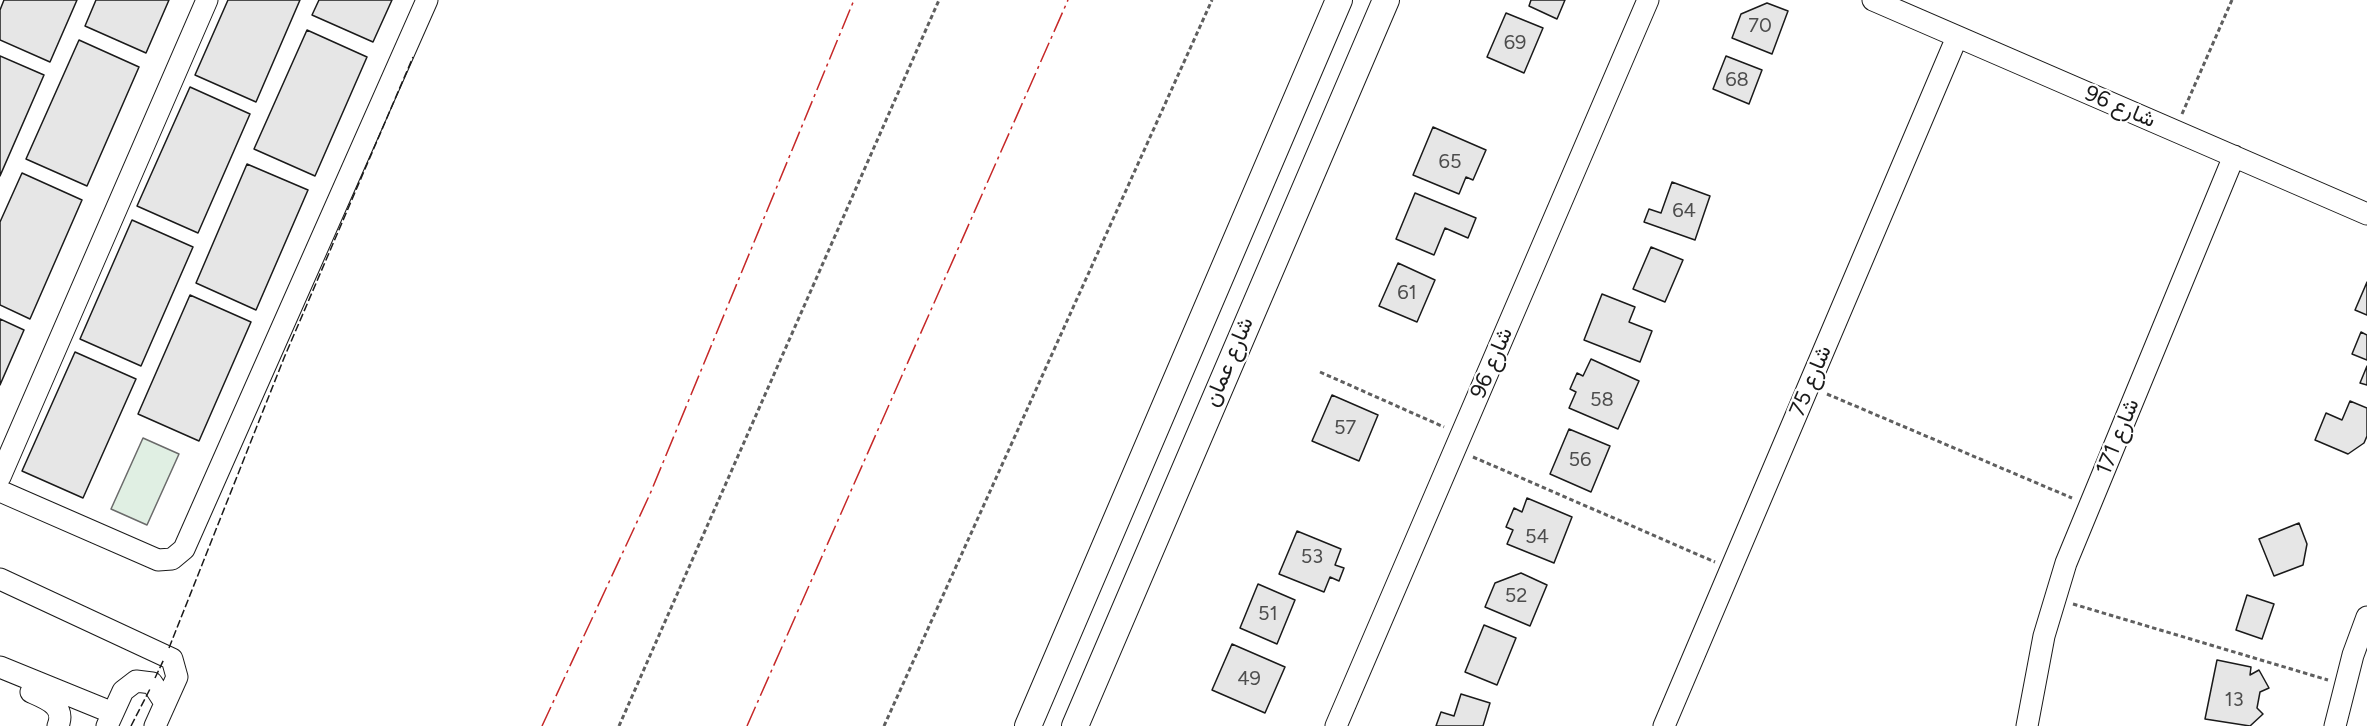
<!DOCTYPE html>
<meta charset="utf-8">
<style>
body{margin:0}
canvas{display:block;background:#fff}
</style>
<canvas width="2367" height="726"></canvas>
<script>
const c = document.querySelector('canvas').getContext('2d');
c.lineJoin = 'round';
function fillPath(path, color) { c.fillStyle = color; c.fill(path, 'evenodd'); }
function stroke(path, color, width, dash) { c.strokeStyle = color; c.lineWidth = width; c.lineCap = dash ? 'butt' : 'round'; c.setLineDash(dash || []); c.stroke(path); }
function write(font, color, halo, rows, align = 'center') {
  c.font = font + ' Figtree,Vazirmatn,sans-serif'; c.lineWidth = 4.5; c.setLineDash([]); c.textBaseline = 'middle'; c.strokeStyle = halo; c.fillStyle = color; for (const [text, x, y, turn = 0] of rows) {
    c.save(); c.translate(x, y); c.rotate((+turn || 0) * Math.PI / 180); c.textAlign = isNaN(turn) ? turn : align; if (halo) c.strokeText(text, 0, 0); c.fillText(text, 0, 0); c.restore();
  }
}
const green = new Path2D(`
 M 143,438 L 179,454 L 147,525 L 111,509 Z`);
const building = new Path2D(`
 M 4,0 L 77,0 L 50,62 L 0,40 L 0,10 Z
 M 96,0 L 169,0 L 146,53 L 85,26 Z
 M 228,0 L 300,0 L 256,102 L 195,75 Z
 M 319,0 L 392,0 L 373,42 L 312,15 Z
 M 1531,0 L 1565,0 L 1557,19 L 1529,6 Z
 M 1767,3 L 1788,11 L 1772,54 L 1732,38 L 1741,14 Z
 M 1506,13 L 1543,28 L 1524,73 L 1487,57 Z
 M 307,30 L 367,57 L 315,176 L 254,149 Z
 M 79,40 L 139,67 L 87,186 L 26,159 Z
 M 0,56 L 44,75 L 0,176 Z
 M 1726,56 L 1762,70 L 1749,104 L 1713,89 Z
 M 190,87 L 250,114 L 198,233 L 137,206 Z
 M 1433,127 L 1486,150 L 1473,180 L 1466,177 L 1459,194 L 1413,175 Z
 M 247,164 L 308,190 L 256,310 L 196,283 Z
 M 22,173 L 82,200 L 30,319 L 0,305 L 0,222 Z
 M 1672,182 L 1710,196 L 1695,240 L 1644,222 L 1649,209 L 1661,213 Z
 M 1415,193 L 1476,218 L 1468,238 L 1445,228 L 1434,255 L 1396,239 Z
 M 132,220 L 193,247 L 141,366 L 80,339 Z
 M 1651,247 L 1683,260 L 1665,302 L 1633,289 Z
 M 1398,263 L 1435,280 L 1417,322 L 1379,306 Z
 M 2367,282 L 2367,315 L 2355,310 Z
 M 1602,294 L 1635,307 L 1629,322 L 1652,331 L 1640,362 L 1584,340 Z
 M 190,295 L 251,322 L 199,441 L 138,414 Z
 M 0,319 L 24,330 L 0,385 Z
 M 2361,332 L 2367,335 L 2367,360 L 2352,354 Z
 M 75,352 L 136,379 L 83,498 L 22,471 Z
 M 1591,359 L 1639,381 L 1618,429 L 1569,408 L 1576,392 L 1570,389 L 1577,373 L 1583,376 Z
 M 2367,366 L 2367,385 L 2360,383 Z
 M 1332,395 L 1378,415 L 1359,461 L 1312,441 Z
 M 2350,401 L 2367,408 L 2367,436 L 2364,443 L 2348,454 L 2315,440 L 2326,413 L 2342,420 Z
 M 1569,429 L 1610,446 L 1591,492 L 1550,474 Z
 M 1527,498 L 1572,517 L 1554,563 L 1507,544 L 1513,530 L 1506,527 L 1514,508 L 1522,512 Z
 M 2299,523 L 2307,544 L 2303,565 L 2274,576 L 2259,539 Z
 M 1297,531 L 1341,549 L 1335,565 L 1344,568 L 1339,581 L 1330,577 L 1324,592 L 1279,574 Z
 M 1521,573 L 1547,585 L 1530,626 L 1485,607 L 1495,583 Z
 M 1258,584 L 1295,600 L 1277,644 L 1240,628 Z
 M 2247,595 L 2274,604 L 2262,639 L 2236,630 Z
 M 1484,625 L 1516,638 L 1497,685 L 1465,672 Z
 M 1232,644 L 1285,667 L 1265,713 L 1212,690 Z
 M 2217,660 L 2251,667 L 2250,675 L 2259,670 L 2269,688 L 2260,692 L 2257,708 L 2263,714 L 2250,726 L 2205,719 Z
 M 1461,694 L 1490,703 L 1483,726 L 1436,726 L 1441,712 L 1454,716 Z`);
const path = new Path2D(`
 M 2182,114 L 2232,0
 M 1320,372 L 1444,427
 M 1827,394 L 2072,498
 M 1473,457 L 1715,562
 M 2073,604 L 2328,680
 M 619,726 L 939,0
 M 884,726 L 1212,0`);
const minor = new Path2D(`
 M 1873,0 L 2367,214
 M 0,477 L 207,0
 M 0,491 L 158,560 L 172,559 L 184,549 L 427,0
 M 0,579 L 172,659 L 177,677 L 155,726
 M 0,667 L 113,713
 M 31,692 C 47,699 66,706 58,726
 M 107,726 L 123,691 L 136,681 L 152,683 L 165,703
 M 1336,726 L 1648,0
 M 1664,726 L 1957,37
 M 2027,726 L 2044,636 L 2066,563 L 2234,156
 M 2335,726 L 2353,655 L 2367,617`);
const major = new Path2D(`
 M 1028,726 L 1339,0
 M 1075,726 L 1386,0`);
const fence = new Path2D(`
 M 169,648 L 284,358 L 413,57
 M 155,678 L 164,659
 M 131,726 L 150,689`);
const power = new Path2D(`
 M 542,726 L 650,494 L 854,0
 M 747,726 L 1068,0`);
const numberNames = [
 ["70",1760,26],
 ["69",1515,43],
 ["68",1737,80],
 ["65",1450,162],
 ["64",1684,211],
 ["61",1407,293],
 ["58",1602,400],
 ["57",1345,428],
 ["56",1580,460],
 ["54",1537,537],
 ["53",1312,557],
 ["52",1516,596],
 ["51",1268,614],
 ["49",1249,679],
 ["13",2234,700]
];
const streetNames = [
 ["شارع 96",2120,107,23],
 ["شارع عمان",1229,362,-67],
 ["شارع 96",1492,363,-67],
 ["شارع 75",1811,381,-67],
 ["شارع 171",2118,437,-68]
];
fillPath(green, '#e0efe3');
stroke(green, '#6a6a6a', 1.5);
fillPath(building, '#e6e6e6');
stroke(building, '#1a1a1a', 1.5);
stroke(minor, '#1a1a1a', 23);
stroke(major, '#1a1a1a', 28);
stroke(path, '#5f5f5f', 3, [4.5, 3]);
stroke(minor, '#fff', 21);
stroke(major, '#fff', 26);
stroke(fence, '#1a1a1a', 1.5, [8, 3]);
stroke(power, '#c62828', 1.5, [21, 4.5, 3, 4.5]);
write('20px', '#4d4d4d', null, numberNames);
write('22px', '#1a1a1a', '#fff', streetNames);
</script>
